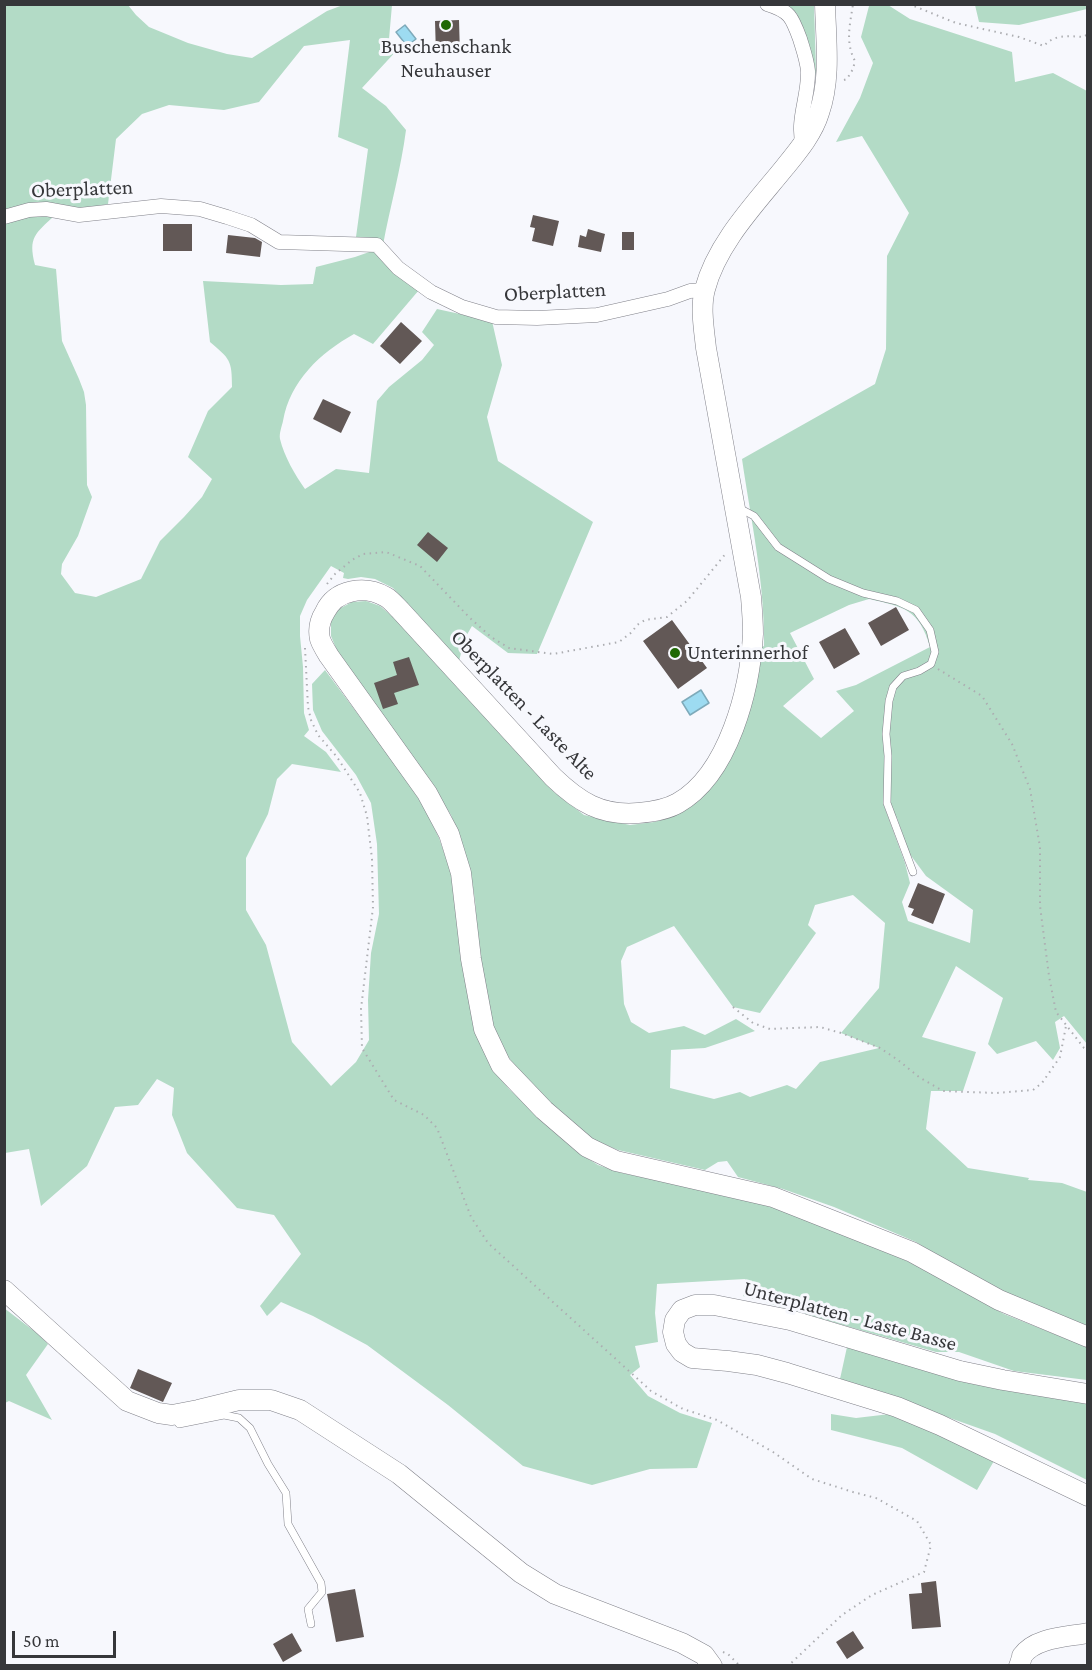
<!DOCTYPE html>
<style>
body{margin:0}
#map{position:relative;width:1092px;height:1670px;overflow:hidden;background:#f7f8fd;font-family:"Crimson Pro",serif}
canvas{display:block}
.frame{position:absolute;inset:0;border:6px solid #36373a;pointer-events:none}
.scale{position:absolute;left:12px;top:1631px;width:104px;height:27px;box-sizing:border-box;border:3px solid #36373a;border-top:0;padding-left:8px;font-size:18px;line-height:21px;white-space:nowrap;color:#36373a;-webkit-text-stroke:4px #f7f8fd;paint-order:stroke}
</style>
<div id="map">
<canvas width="1092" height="1670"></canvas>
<div class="frame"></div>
<div class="scale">50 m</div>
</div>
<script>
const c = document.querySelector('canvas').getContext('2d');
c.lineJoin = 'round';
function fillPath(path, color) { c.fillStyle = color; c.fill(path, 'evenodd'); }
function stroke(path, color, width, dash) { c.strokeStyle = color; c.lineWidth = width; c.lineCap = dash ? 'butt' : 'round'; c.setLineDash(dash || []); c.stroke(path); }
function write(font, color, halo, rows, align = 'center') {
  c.font = font + ' "Crimson Pro",serif'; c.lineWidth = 6; c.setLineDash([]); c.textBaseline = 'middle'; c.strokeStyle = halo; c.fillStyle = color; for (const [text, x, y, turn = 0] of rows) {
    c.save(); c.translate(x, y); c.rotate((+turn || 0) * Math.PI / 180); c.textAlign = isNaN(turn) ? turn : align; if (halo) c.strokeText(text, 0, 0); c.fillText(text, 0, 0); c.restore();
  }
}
const green = new Path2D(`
 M 1087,4 L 1087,9 L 1019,25 L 979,22 L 975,5 Z
 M 5,5 L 128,5 L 136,15 L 149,27 L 188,43 L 227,54 L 252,58 L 327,11 L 343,5 L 392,5 L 389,39 L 399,48 L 362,88 L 386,106 L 406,130 C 401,169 390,207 383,245 L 356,237 L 368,149 L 338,137 L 350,40 L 304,46 L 259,102 L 224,110 L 169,105 L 142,114 L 116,139 L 108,204 L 84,209 L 5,213 Z
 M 783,5 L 814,5 L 816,70 L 811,103 L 810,54 L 797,14 Z
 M 876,5 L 888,5 L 910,19 L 1012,52 L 1015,82 L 1053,73 L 1087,91 L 1087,1044 L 1064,1016 L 1055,1022 L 1060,1048 L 1053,1060 L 1036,1041 L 997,1054 L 988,1044 L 1003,998 L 956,966 L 922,1037 L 976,1052 L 963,1091 L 931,1091 L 926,1129 L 968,1168 L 1029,1178 L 1028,1180 L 1062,1183 L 1087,1192 L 1087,1327 L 1036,1308 L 957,1268 L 916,1242 L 834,1207 L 783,1189 L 738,1177 L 727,1161 L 718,1162 L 705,1170 L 618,1150 L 594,1140 L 573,1124 L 521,1074 L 504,1051 L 492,1026 L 479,958 L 475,900 L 470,869 L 451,815 L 422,770 L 338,653 L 331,636 L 331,621 L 339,609 L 352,602 L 366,601 L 380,606 L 417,637 L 554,792 L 584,815 L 630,825 L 654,822 L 672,817 L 698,800 L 760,648 L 764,646 C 765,583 751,521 742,459 L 875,384 L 886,349 L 887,256 L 909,213 L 862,136 L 836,142 L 860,98 L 873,63 L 861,37 L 869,6 ZM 869,599 C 904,607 919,609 930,647 L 856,685 L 836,691 L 854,711 L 821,738 L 783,706 L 814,679 L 790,633 L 849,605 ZM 883,803 L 897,818 L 909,853 L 926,876 L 973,910 L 970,943 L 908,921 L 902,902 L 910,883 L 905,863 ZM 853,895 L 885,923 L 879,988 L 841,1033 L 879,1048 L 820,1062 L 796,1089 L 787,1085 L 750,1097 L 740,1092 L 714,1099 L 670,1088 L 671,1050 L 705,1048 L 755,1031 L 736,1019 L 705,1035 L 684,1026 L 649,1033 L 631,1022 L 624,1004 L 621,961 L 627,947 L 674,926 L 733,1007 L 760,1013 L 816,933 L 808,925 L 815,905 Z
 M 38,213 L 55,215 C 35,234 28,237 35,265 L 56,269 L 62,341 L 79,379 L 84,392 L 86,405 L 87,485 L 92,497 L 78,536 L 62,564 L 61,574 L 75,593 L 96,597 L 141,579 L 160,541 L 184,517 L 202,497 L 212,479 L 188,457 L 208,411 L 232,387 C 232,360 230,359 210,342 L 203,281 L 281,285 L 313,284 L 316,267 L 355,257 L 375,250 L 419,290 L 373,344 L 354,334 C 320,353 290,381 283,421 C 282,426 279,433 280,439 C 284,456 295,475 305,489 L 336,469 L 369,473 L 377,401 L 389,387 L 422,360 L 434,345 L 422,332 L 437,309 L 492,321 L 502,365 L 487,417 L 498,461 L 593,522 L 537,654 L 508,653 L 472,626 L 465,638 L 459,661 L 393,588 L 375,579 L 361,577 L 348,579 L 343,578 L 344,573 L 331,566 L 307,600 L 300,616 L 300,636 L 303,667 L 304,713 L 309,730 L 304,736 L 326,752 L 341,772 L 292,764 L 277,779 L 268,814 L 246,858 L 246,910 L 266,945 L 292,1042 L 331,1086 L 356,1062 L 369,1040 L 368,1000 L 371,953 L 379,914 L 377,844 L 371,803 L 356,775 L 322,731 L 313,710 L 312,684 L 325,670 L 407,780 L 426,811 L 439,838 L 452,875 L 493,1069 L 509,1089 L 576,1151 L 598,1165 L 622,1173 L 739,1197 L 775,1208 L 896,1256 L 920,1267 L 1004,1314 L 1087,1347 L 1087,1380 L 1014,1371 L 959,1352 L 936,1352 L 743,1296 L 745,1279 L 657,1284 L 655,1313 L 658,1342 L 635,1346 L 640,1367 L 630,1375 L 648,1396 L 680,1413 L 712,1423 L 697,1468 L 650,1469 L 592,1485 L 523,1466 L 448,1405 L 367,1345 L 313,1316 L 281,1302 L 267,1316 L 260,1306 L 301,1254 L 274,1215 L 237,1208 L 187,1153 L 172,1115 L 174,1088 L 157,1079 L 138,1105 L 115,1107 L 87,1166 L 41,1206 L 29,1149 L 5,1153 L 4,515 L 6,512 L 4,505 L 4,224 L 7,221 Z
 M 4,1308 L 38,1334 L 48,1344 L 26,1375 L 52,1420 L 9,1401 L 5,1403 Z
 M 847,1347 L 973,1384 L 1087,1403 L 1087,1480 L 995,1434 L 840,1379 Z
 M 831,1414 L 856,1418 L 890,1414 L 925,1427 L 994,1461 L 977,1490 L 902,1448 L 831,1430 Z`);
const water = new Path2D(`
 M 405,25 L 416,39 L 407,46 L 396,32 Z
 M 701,690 L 709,703 L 690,715 L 682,702 Z`);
const building = new Path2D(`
 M 459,20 L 460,54 L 436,55 L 435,21 Z
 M 533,215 L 559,221 L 553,246 L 532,241 L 535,228 L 530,227 Z
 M 163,224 L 192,224 L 192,251 L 163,251 Z
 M 588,229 L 605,234 L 601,252 L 578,247 L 580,235 L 586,237 Z
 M 622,232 L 634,232 L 634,250 L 622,250 Z
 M 228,235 L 255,238 L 262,242 L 260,257 L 226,253 Z
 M 401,322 L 422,341 L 400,364 L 380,346 Z
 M 323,399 L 351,412 L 341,433 L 313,419 Z
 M 428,532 L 448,548 L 437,562 L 417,545 Z
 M 896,607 L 909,630 L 881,646 L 868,623 Z
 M 672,620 L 707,668 L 678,689 L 643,641 Z
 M 845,628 L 860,654 L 834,669 L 819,642 Z
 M 409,657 L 419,685 L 394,693 L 398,704 L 383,709 L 374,683 L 397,675 L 393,662 Z
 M 918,883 L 945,894 L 933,924 L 911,915 L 914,909 L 908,907 Z
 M 138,1369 L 172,1383 L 163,1402 L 130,1388 Z
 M 936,1581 L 941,1627 L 912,1629 L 909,1594 L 922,1593 L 921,1583 Z
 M 355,1589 L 364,1637 L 336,1642 L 327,1594 Z
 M 853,1631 L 864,1648 L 847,1659 L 836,1642 Z
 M 292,1633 L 302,1651 L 283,1662 L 273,1644 Z`);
const path = new Path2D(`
 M 909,4 L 956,23 L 1019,37 L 1044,46 C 1054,34 1069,36 1083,37 L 1088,34
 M 844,80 L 847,79 L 853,69 L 855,61 C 845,42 850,25 853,4
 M 327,584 L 335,574 L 352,560 L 363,554 L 386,552 L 420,566 L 469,617 L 491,637 L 509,648 L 553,654 L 619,642 L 632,632 L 637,625 L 645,620 L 667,617 L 687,601 L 727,552
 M 305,648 L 308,707 L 311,720 L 318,735 L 337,757 L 360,793 L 367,816 L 372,859 L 373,907 L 361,1009 L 362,1048 L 394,1100 L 424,1115 L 437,1128 L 471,1217 L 488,1243 L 651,1391 L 683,1409 L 717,1420 L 773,1452 L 812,1479 L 853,1492 L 876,1498 L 917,1521 L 931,1545 L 924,1572 L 872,1595 L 842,1615 L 788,1666
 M 938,669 L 982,696 L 1012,744 L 1030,789 L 1040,847 L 1040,906 L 1049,976 L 1056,1012 L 1084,1048 L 1088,1050
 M 733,1007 L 753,1023 L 770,1029 L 820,1027 L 841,1033 L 880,1048 L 898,1060 L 919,1077 L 943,1091 L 996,1093 L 1033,1090 L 1042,1083 L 1060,1057 L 1066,1026
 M 723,1652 L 728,1654 L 740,1666`);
const service = new Path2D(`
 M 739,508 L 754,516 L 778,547 L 829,579 L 863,593 L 897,601 L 916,610 L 930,630 L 935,652 L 931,664 L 919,671 L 903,676 L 893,687 L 889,701 L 886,734 L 888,756 L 887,803 L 913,872
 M 173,1417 L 179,1424 L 224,1415 L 239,1418 L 250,1428 L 268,1464 L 286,1493 L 288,1524 L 321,1583 L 322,1592 L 308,1609 L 311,1624`);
const minor = new Path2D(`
 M 767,4 C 790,11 792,17 800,39 C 803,49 807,60 808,71 C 809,96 796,121 803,145
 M 4,217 L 29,210 L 46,209 L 79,215 L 161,206 L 200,209 L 227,217 L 251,225 L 279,242 L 377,245 L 398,268 L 431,292 L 462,307 L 496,317 L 537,318 L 597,315 L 668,299 L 690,291 L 704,290`);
const secondary = new Path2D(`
 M 825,4 C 826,41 831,79 819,113 C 813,133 798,151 785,167 C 756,203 717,243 705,289 C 700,307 704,329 706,348 L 751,597 C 752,609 753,622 753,634 C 750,689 729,774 678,803 C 666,810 651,812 638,813 C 601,816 579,802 553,777 L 400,610 C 396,606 391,600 386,597 C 365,585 336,589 325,612 C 320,620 318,630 320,639 C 322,645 326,651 329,656 L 427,793 L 449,834 L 461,873 L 471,959 L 484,1029 L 501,1065 L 544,1110 L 587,1147 L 616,1161 L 773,1197 L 912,1252 L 999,1300 L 1088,1337
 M 4,1290 L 127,1401 L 158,1413 L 172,1415 L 198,1410 L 239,1400 L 271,1400 L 300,1410 L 399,1474 L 521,1573 L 555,1594 L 682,1643 L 704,1655 L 712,1666
 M 1088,1394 L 1003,1380 L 960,1371 L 790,1320 L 714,1305 L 695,1305 L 682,1310 L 675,1320 L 673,1332 L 676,1344 L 682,1352 L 692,1358 L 728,1361 L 757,1365 L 787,1373 L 897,1407 L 940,1425 L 1088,1496
 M 1019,1666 C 1020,1664 1022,1657 1022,1656 C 1035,1637 1068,1637 1088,1633`);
const markers = [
 [446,25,6,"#206904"],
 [675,653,6,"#206904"]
];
const poiNames = [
 ["Buschenschank",446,47],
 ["Neuhauser",446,71],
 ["Unterinnerhof",687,653,"left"]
];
const streetNames = [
 ["Oberplatten",82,189,-2],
 ["Oberplatten",555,292,-3],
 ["Oberplatten - Laste Alte",524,705,46],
 ["Unterplatten - Laste Basse",850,1316,15]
];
fillPath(green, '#b3dbc6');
fillPath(water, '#9ddbf1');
stroke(water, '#7eaaba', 1.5);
fillPath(building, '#625856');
stroke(service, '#808189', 8);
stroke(minor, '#808189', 15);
stroke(secondary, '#808189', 21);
stroke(path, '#acadb1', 2, [1.5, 4.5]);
stroke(service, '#fff', 7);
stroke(minor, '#fff', 14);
stroke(secondary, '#fff', 20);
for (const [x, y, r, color] of markers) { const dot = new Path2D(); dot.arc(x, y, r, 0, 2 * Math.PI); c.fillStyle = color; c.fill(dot); stroke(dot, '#f7f8fd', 2); }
write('21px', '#36373a', '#f7f8fd', poiNames);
write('21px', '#36373a', '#f7f8fd', streetNames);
</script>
